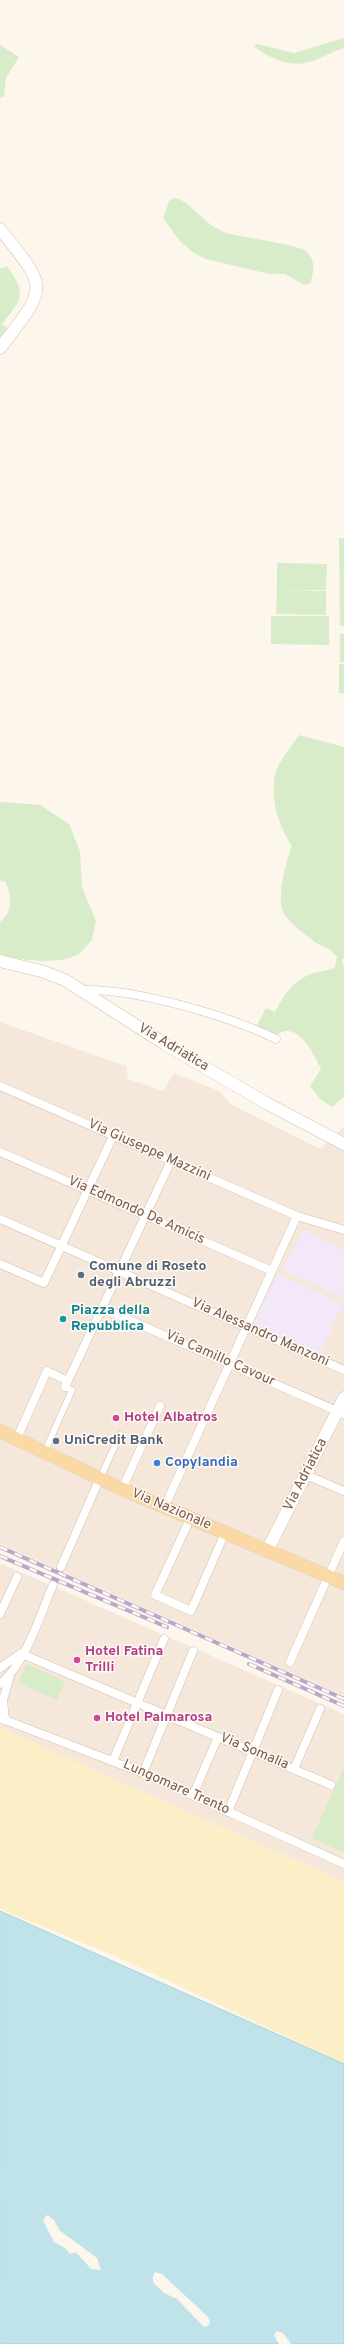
<!DOCTYPE html>
<style>
body{margin:0}
canvas{display:block;background:#fdf6ec}
</style>
<canvas width="344" height="2344"></canvas>
<script>
const c = document.querySelector('canvas').getContext('2d');
c.lineJoin = 'round';
function fillPath(path, color) { c.fillStyle = color; c.fill(path, 'evenodd'); }
function stroke(path, color, width, dash) { c.strokeStyle = color; c.lineWidth = width; c.lineCap = dash ? 'butt' : 'round'; c.setLineDash(dash || []); c.stroke(path); }
function write(font, color, halo, rows, align = 'center') {
  c.font = font + ' Overpass,sans-serif'; c.lineWidth = 3; c.setLineDash([]); c.textBaseline = 'middle'; c.strokeStyle = halo; c.fillStyle = color; for (const [text, x, y, turn = 0] of rows) {
    c.save(); c.translate(x, y); c.rotate((+turn || 0) * Math.PI / 180); c.textAlign = isNaN(turn) ? turn : align; if (halo) c.strokeText(text, 0, 0); c.fillText(text, 0, 0); c.restore();
  }
}
const residential = new Path2D(`
 M 0,1022 L 126,1066 L 128,1079 L 163,1091 L 174,1073 L 219,1091 L 232,1105 L 320,1149 L 344,1127 L 344,1696 L 0,1544 Z
 M 0,1563 L 344,1714 L 344,1882 L 0,1728 Z`);
const education = new Path2D(`
 M 303,1230 L 344,1250 L 344,1298 L 282,1270 Z
 M 278,1274 L 343,1304 L 319,1355 L 254,1325 Z`);
const green = new Path2D(`
 M 344,38 L 344,48 C 334,51 327,55 318,59 C 294,70 272,60 253,46 L 257,44 L 294,53 Z
 M 0,45 L 19,57 L 6,78 L 4,96 L 0,98 Z
 M 175,198 C 191,201 203,224 224,232 C 240,238 300,244 307,252 C 316,261 314,272 310,283 L 304,285 L 285,274 L 269,274 L 206,259 L 192,252 L 179,240 L 163,218 L 169,201 Z
 M 7,266 C 27,295 23,297 2,324 L 10,330 L 0,344 L 0,269 Z
 M 339,538 L 344,538 L 344,626 L 340,626 Z
 M 277,563 L 327,564 L 326,590 L 277,590 Z
 M 277,590 L 326,591 L 326,615 L 276,614 Z
 M 271,616 L 329,616 L 329,645 L 271,644 Z
 M 340,633 L 344,634 L 344,662 L 340,662 Z
 M 339,664 L 344,664 L 344,693 L 339,693 Z
 M 299,735 L 344,747 L 344,958 L 342,959 L 344,967 L 344,1097 L 332,1107 L 320,1099 L 310,1086 L 321,1069 C 315,1057 303,1029 285,1031 C 282,1031 277,1035 273,1037 L 256,1027 L 266,1008 L 275,1012 C 285,994 292,980 314,973 C 321,971 329,971 335,967 L 337,957 C 329,946 324,949 315,942 C 306,935 292,925 285,915 C 275,900 286,862 292,846 C 279,827 270,799 275,775 C 278,762 292,746 299,735 Z
 M 0,802 L 40,805 L 69,824 L 80,852 L 82,887 L 96,921 L 92,940 L 78,955 L 63,960 L 40,961 L 10,958 L 0,954 L 0,922 C 14,910 11,898 6,882 L 0,881 Z
 M 26,1664 L 65,1681 L 57,1700 L 18,1683 Z
 M 344,1767 L 344,1853 L 312,1838 Z`);
const sand = new Path2D(`
 M 0,1728 L 344,1882 L 344,2064 L 122,1959 L 0,1909 Z`);
const water = new Path2D(`
 M 0,1911 L 344,2064 L 344,2344 L 0,2344 Z`);
const pier = new Path2D(`
 M 47,2215 L 54,2220 L 59,2230 L 97,2258 L 101,2270 L 91,2269 L 76,2252 L 70,2254 L 65,2248 L 54,2242 L 43,2220 Z
 M 155,2272 L 162,2274 L 208,2317 L 210,2322 L 209,2325 L 206,2327 L 203,2326 L 177,2299 L 164,2293 L 153,2282 L 153,2276 Z
 M 277,2331 L 283,2333 L 291,2344 L 279,2344 L 274,2335 Z`);
const minorTunnel = new Path2D(`
 M 53,1585 L 61,1567`);
const pedestrian = new Path2D(`
 M 45,1451 L 72,1390 L 65,1387
 M 100,1478 L 120,1435`);
const minor = new Path2D(`
 M 82,990 C 134,988 229,1016 276,1039
 M 0,1086 L 297,1216 L 344,1230
 M 0,1152 L 272,1271
 M 0,1219 L 344,1370
 M 0,1264 L 44,1283 L 113,1136
 M 102,1308 L 344,1414
 M 65,1387 L 171,1161
 M 17,1438 L 47,1371 L 68,1381
 M 306,1475 L 344,1491
 M 122,1489 L 160,1406
 M 164,1508 L 297,1216
 M 190,1519 L 155,1595 L 191,1611 L 225,1533
 M 61,1567 L 100,1478
 M 0,1614 L 17,1577
 M 22,1654 L 331,1785
 M 290,1662 L 344,1541
 M 0,1668 L 20,1654
 M 0,1684 C 26,1663 40,1615 53,1585
 M 0,1718 L 143,1773 L 344,1864
 M 5,1720 L 3,1700 L 10,1676
 M 113,1761 L 164,1639
 M 294,1769 L 320,1709
 M 143,1773 L 193,1651
 M 193,1795 L 218,1737
 M 228,1812 L 278,1690`);
const secondary = new Path2D(`
 M 0,229 C 49,290 48,286 0,348
 M 0,961 L 41,971 L 65,980 L 165,1044 L 266,1103 L 344,1144
 M 267,1551 L 344,1398`);
const primary = new Path2D(`
 M 0,1431 L 122,1489 L 344,1583`);
const rail = new Path2D(`
 M 0,1547 L 344,1699
 M 0,1556 L 167,1627
 M 249,1664 L 344,1706`);
const markers = [
 [81,1275,4,"#5c6f8a"],
 [63,1319,4,"#0f9aa8"],
 [116,1418,4,"#d1479c"],
 [56,1441,4,"#5c6f8a"],
 [157,1463,4,"#3f7fe0"],
 [77,1660,4,"#d1479c"],
 [97,1718,4,"#d1479c"]
];
const streetNames = [
 ["Via Adriatica",173,1048,31],
 ["Via Giuseppe Mazzini",149,1151,24],
 ["Via Edmondo De Amicis",136,1211,24],
 ["Via Alessandro Manzoni",260,1333,24],
 ["Via Camillo Cavour",220,1359,24],
 ["Via Adriatica",306,1475,-63],
 ["Via Nazionale",171,1510,23],
 ["Via Somalia",254,1752,23],
 ["Lungomare Trento",176,1788,24]
];
const serviceNames = [
 ["Comune di Roseto",89,1267],
 ["degli Abruzzi",89,1283],
 ["UniCredit Bank",64,1441]
];
const cultureNames = [
 ["Piazza della",71,1311],
 ["Repubblica",71,1327]
];
const hotelNames = [
 ["Hotel Albatros",124,1418],
 ["Hotel Fatina",85,1652],
 ["Trilli",85,1668],
 ["Hotel Palmarosa",105,1718]
];
const shopNames = [
 ["Copylandia",165,1463]
];
fillPath(residential, '#f5e8da');
fillPath(education, '#f3e8fa');
fillPath(green, '#d8ecc9');
fillPath(sand, '#fcefc7');
fillPath(water, '#bfe3e8');
stroke(water, '#a5d3da', 1);
fillPath(pier, '#fdf6ec');
stroke(minorTunnel, '#dcd0c4', 8, [8, 4]);
stroke(pedestrian, '#d1beb0', 7);
stroke(minor, '#d1beb0', 9);
stroke(secondary, '#d6c0b0', 13);
stroke(primary, '#dad1cd', 14);
stroke(pedestrian, '#fff', 6);
stroke(minor, '#fff', 8);
stroke(secondary, '#fff', 12);
stroke(primary, '#fbd9a5', 13);
stroke(rail, '#b9a8c9', 4);
stroke(rail, '#fffaf3', 2.5, [8]);
for (const [x, y, r, color] of markers) { const dot = new Path2D(); dot.arc(x, y, r, 0, 2 * Math.PI); c.fillStyle = color; c.fill(dot); stroke(dot, '#fffaf3', 1.5); }
write('14px', '#7a5c4d', '#fffaf3', streetNames);
write('bold 14px', '#4e5e75', '#fffaf3', serviceNames, 'left');
write('bold 14px', '#0d838f', '#fffaf3', cultureNames, 'left');
write('bold 14px', '#b23c85', '#fffaf3', hotelNames, 'left');
write('bold 14px', '#366cbe', '#fffaf3', shopNames, 'left');
</script>
